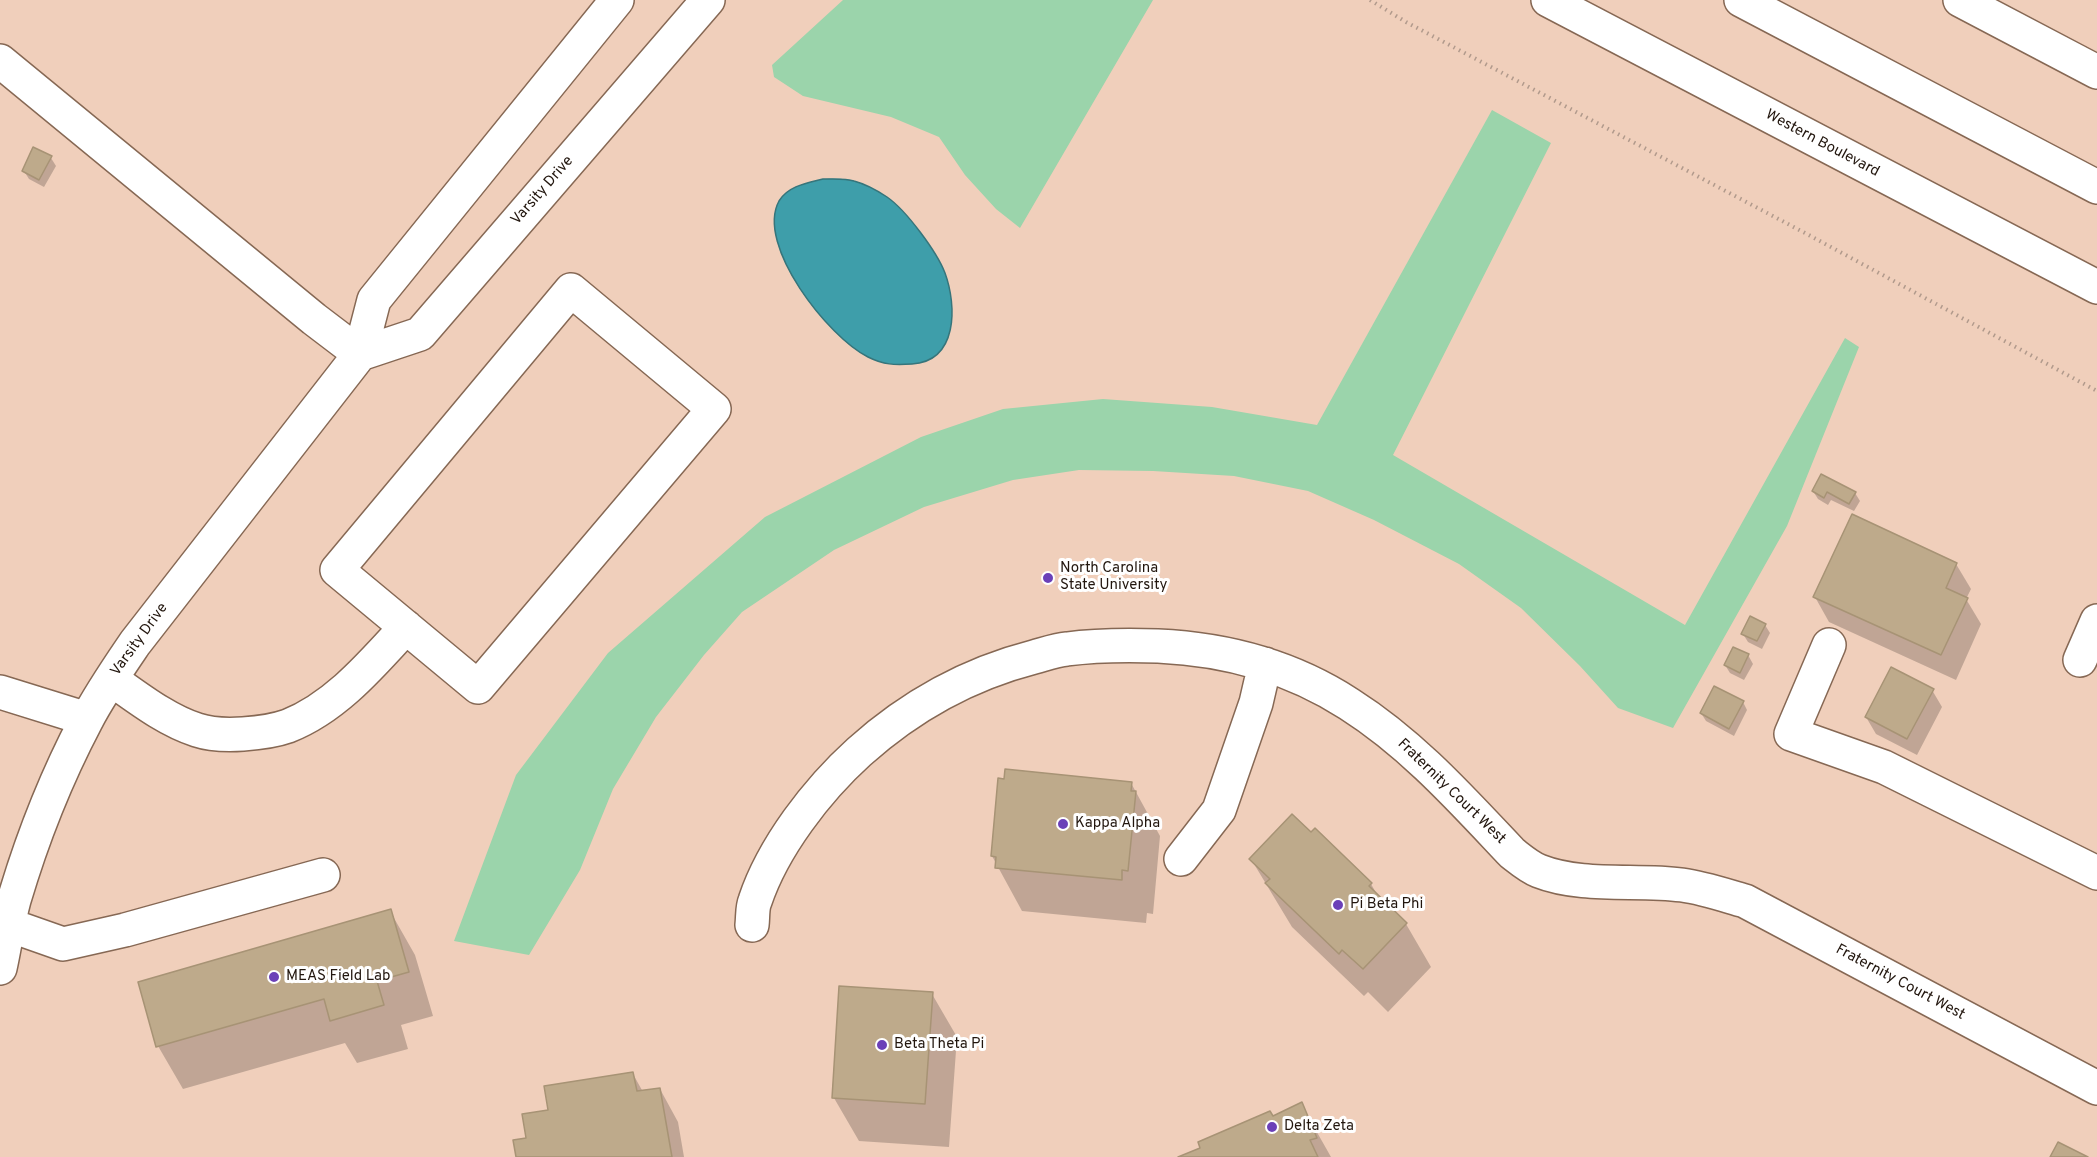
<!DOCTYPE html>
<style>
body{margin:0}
canvas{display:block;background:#fcdfce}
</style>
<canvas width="2097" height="1157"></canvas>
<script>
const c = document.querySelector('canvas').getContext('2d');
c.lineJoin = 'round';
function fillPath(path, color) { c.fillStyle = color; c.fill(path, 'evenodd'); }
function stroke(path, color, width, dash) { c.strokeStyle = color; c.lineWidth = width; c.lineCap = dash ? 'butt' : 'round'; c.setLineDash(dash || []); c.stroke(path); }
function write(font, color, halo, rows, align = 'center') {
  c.font = font + ' Overpass,sans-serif'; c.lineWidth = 6; c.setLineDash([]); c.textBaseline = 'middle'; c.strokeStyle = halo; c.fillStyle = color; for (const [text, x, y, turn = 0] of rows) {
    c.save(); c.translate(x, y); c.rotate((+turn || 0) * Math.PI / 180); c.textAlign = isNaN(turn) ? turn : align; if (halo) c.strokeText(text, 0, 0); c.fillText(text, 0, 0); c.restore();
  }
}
const built = new Path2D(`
 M 0,0 L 2097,0 L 2097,1157 L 0,1157 Z`);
const green = new Path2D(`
 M 843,0 L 1153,0 L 1020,228 L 996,209 L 965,175 L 939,137 L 891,117 L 803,96 L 774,77 L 772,65 Z
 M 1492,110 L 1551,143 L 1393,455 L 1685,625 L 1845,338 L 1859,347 L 1787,526 L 1673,728 L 1618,708 L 1580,666 L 1521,608 L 1459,564 L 1374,520 L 1308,491 L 1234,476 L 1153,471 L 1079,470 L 1013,480 L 924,507 L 834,550 L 742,612 L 704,655 L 656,717 L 613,789 L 580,870 L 529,955 L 454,941 L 516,775 L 608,653 L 765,517 L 921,437 L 1003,409 L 1103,399 L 1212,407 L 1317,425 Z`);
const water = new Path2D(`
 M 823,179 C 832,179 845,178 854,181 C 865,184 878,191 887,197 C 906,210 937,252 945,273 C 957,306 958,361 912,364 C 894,365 884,365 868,357 C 829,338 755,245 779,201 C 788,186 807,183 823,179 Z`);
const shadow = new Path2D(`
 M 51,158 L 56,166 L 44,187 L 29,179 L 24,171 Z
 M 1813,491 L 1855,493 L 1860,501 L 1854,511 L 1831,500 L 1828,505 L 1818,499 Z
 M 1956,564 L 1971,589 L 1966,599 L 1981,624 L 1956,680 L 1829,622 L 1815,597 Z
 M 1765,625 L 1770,633 L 1762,649 L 1748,642 L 1743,634 Z
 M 1748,655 L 1753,664 L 1744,680 L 1730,673 L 1725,665 Z
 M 1932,690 L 1942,707 L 1917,755 L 1876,734 L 1866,717 Z
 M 1743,702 L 1747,710 L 1734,736 L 1706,721 L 1701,713 Z
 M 1131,783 L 1160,836 L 1153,914 L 1147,913 L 1146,923 L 1022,911 L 992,856 Z
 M 1315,830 L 1371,884 L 1379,898 L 1406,924 L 1431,967 L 1388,1012 L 1368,992 L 1364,996 L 1292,927 L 1251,859 L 1311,834 Z
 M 390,911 L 415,955 L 433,1016 L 401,1025 L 408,1049 L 357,1063 L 345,1043 L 183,1089 L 158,1046 Z
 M 932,994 L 957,1037 L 949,1147 L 859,1141 L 834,1098 Z
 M 633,1074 L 643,1092 L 660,1089 L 678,1122 L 684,1157 L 517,1157 L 527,1139 L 550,1112 Z
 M 1301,1104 L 1331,1157 L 1182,1157 L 1272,1118 Z`);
const building = new Path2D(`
 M 33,147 L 52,156 L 39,180 L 22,171 Z
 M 1821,474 L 1856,492 L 1849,504 L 1827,492 L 1824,498 L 1812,491 Z
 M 1852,514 L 1957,563 L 1946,588 L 1968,598 L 1941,655 L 1813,597 Z
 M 1750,616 L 1766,624 L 1757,641 L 1741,634 Z
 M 1733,647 L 1749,654 L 1740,673 L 1724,665 Z
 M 1891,667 L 1934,689 L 1907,739 L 1865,717 Z
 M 1714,686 L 1744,701 L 1729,729 L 1700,713 Z
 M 1005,769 L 1132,782 L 1131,791 L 1136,791 L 1128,871 L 1122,870 L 1122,880 L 995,868 L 996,857 L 991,856 L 998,778 L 1004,779 Z
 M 1292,814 L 1311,832 L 1315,828 L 1372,883 L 1369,886 L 1407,923 L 1363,969 L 1342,950 L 1339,954 L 1265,883 L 1270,879 L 1249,859 Z
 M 391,909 L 409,972 L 377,981 L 384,1005 L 330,1021 L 324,999 L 156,1047 L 138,982 Z
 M 839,986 L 933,992 L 925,1104 L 832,1098 Z
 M 633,1072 L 637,1091 L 660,1088 L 672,1157 L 516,1157 L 513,1140 L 526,1138 L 522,1114 L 548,1110 L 544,1086 Z
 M 1302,1102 L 1317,1138 L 1310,1140 L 1318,1157 L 1178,1157 L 1200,1148 L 1198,1142 L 1270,1111 L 1273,1116 Z
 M 2058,1142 L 2088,1157 L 2050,1157 Z`);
const path = new Path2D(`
 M 1370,0 L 1406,22 L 1805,233 L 2097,391`);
const minor = new Path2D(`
 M 1960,0 L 2097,72
 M 0,61 L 314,319 L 360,354
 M 571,290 L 714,409 L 478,687 L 337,570 Z
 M 360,354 L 420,334 L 708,0
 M 1829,645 L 1791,734 L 1884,767 L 2097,873
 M 2080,660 L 2097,621
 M 111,679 C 138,698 166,720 197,730 C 212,735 228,735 243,734 C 257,733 274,731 288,726 C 336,707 372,664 406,627
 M 0,692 L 87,719
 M 1181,859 L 1219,810 L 1256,703 L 1265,664
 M 9,925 L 63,944 L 125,930 L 323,875
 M 752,925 C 753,917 752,908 755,901 C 773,847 817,790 859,752 C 909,707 968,674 1034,657 C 1045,654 1056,650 1067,649 C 1097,645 1127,645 1158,646 C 1225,649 1292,667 1349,704 C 1412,744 1461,799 1512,853 C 1521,860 1529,867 1539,871 C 1582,888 1637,879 1682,885 C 1704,888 1724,895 1745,901 L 2097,1088
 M 0,968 C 5,946 8,922 14,900 C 32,839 56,778 86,721 C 100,694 118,668 135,643 L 360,354 L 374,300 L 617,0`);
const major = new Path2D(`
 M 1548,0 L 2097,287
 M 1741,0 L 2097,187`);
const markers = [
 [1048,578,6,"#6b40b8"],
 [1063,824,6,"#6b40b8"],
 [1338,905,6,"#6b40b8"],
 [274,977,6,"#6b40b8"],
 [882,1045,6,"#6b40b8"],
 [1272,1127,6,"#6b40b8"]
];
const streetNames = [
 ["Western Boulevard",1822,144,28],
 ["Varsity Drive",543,191,-49],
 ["Varsity Drive",140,640,-54],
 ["Fraternity Court West",1451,792,44],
 ["Fraternity Court West",1900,983,28]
];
const poiNames = [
 ["North Carolina",1060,569],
 ["State University",1060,586],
 ["Kappa Alpha",1075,824],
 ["Pi Beta Phi",1350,905],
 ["MEAS Field Lab",286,977],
 ["Beta Theta Pi",894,1045],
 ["Delta Zeta",1284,1127]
];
fillPath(built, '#f0cfbb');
fillPath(green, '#9bd4ab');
fillPath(water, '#3e9eaa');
stroke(water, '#36757b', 1.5);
fillPath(shadow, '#0003');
fillPath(building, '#beaa8b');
stroke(building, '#a79375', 1.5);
stroke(minor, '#866854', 36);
stroke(major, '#866854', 36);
stroke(path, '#b19a8c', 4, [1.5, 4.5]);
stroke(minor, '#fff', 33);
stroke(major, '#fff', 33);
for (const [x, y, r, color] of markers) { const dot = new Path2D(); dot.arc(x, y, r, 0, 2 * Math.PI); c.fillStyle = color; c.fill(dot); stroke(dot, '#fff', 2); }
write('15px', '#22160e', '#fff', streetNames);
write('15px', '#22160e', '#fff', poiNames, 'left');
</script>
